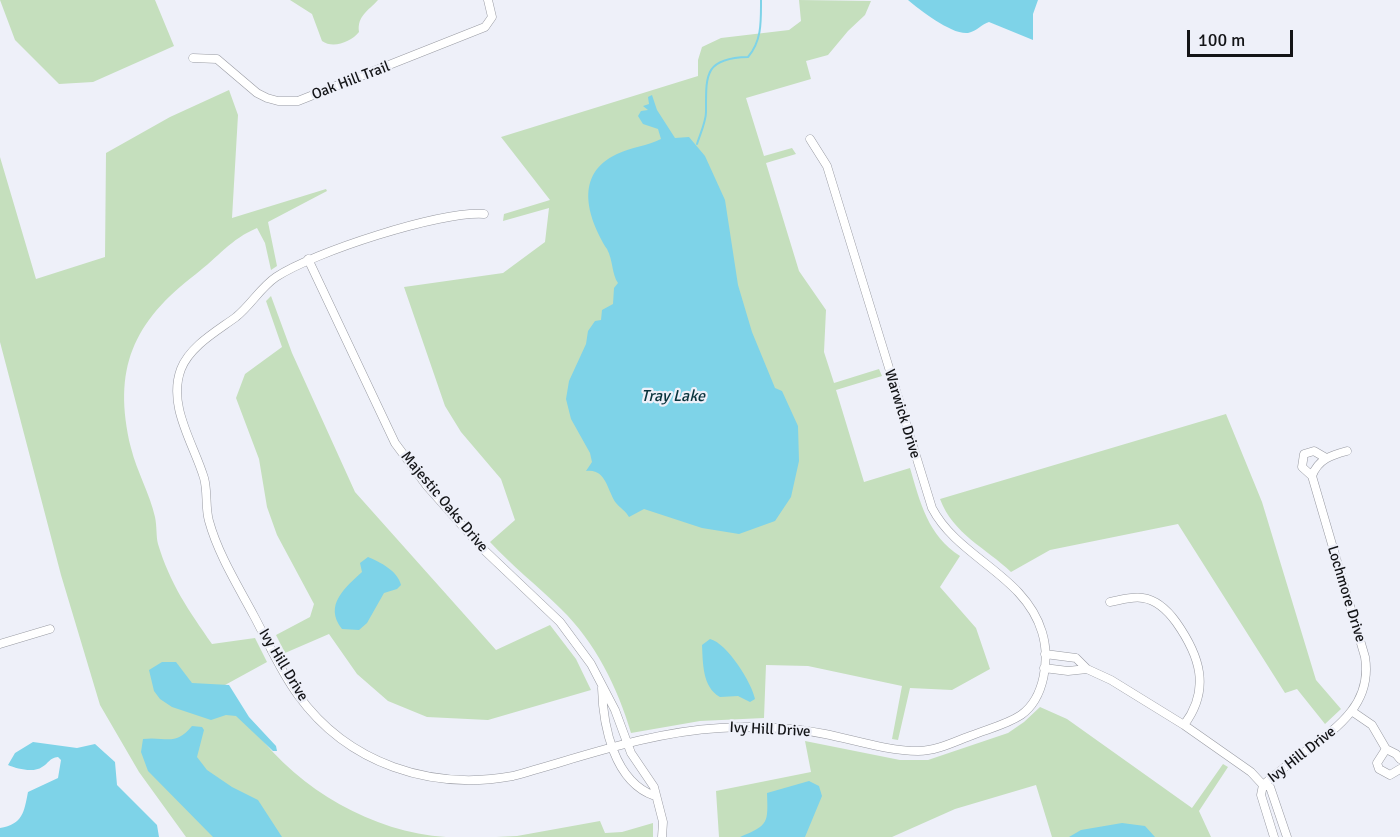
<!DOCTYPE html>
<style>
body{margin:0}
#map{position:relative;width:1400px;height:837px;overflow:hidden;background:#eef0f9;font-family:Signika,sans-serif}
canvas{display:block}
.scale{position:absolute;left:1187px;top:30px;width:106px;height:27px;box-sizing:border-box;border:3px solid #131417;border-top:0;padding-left:8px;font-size:18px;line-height:21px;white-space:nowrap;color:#131417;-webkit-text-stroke:4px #eef0f9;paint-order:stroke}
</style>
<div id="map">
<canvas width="1400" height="837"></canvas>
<div class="scale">100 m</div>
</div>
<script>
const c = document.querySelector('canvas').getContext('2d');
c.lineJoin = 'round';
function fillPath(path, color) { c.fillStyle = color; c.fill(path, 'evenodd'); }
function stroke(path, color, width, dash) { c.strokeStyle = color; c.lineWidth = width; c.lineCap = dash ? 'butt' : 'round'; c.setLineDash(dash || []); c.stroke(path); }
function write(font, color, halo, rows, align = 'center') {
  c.font = font + ' Signika,sans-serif'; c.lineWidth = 4.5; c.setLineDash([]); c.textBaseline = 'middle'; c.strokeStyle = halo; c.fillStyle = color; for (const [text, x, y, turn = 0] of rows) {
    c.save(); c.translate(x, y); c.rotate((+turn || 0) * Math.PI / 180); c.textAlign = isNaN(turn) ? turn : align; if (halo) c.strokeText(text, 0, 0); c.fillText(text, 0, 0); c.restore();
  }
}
const green = new Path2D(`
 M 0,0 L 155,0 L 174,46 L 93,82 L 59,84 L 15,40 Z
 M 290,0 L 378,0 C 368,11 357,16 359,32 C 351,42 333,49 322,41 L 312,14 Z
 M 799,0 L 871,1 L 865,15 L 848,31 L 828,55 L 806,61 L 811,79 L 746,98 L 764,156 L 792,148 L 796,154 L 766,163 L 799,271 L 826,310 L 824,352 L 834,383 L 879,369 L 882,376 L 836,390 L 864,482 L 910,468 C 920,502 928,536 960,556 L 940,587 L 976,628 L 990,669 L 952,690 L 910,688 L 898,740 L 892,739 L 902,686 L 808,666 L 766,665 L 764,718 L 700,721 L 631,733 C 618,688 595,642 561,609 C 538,586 512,566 490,542 L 515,520 L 501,479 L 461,432 L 445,406 L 404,287 L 503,273 L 545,242 L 549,208 L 503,221 L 504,214 L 550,200 L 501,137 L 698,76 L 698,60 L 702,47 L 721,38 L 789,30 L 801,21 Z
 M 229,90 L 238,115 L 232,218 L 326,189 L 327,191 L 268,222 L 277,266 L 271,270 L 265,243 L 257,228 C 231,239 218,257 196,274 C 133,322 112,369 131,448 C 137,472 150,494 155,517 C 157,526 156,536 158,544 C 170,584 189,611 212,644 L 255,638 L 267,662 L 225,685 C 235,700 244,716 255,731 C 300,790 372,832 446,837 L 186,837 L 139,772 L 100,705 L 61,575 L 0,342 L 0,157 L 36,279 L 105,257 L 106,153 L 170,117 Z
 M 271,296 L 292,353 L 355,492 L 496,650 L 550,625 L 576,659 L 591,690 L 488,720 L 427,717 L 388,701 L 357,674 L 329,634 L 285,653 L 276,635 L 310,617 L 314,604 L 277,535 L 267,507 L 259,459 L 236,398 L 245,374 L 282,347 L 266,301 Z
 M 1226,414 L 1262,502 L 1316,680 L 1341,709 L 1325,724 L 1297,689 L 1285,693 L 1178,524 L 1050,550 L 1011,572 C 986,548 953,534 940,499 Z
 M 1040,707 L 1067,719 L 1192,808 L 1223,764 L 1228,767 L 1199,811 L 1211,837 L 1052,837 L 1036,785 L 955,809 L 892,837 L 719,837 L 716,791 L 811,772 L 805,741 L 900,760 L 928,760 L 1008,733 L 1024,722 Z
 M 600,821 L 605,833 L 622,832 L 653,823 L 653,837 L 496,837 L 517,836 Z`);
const water = new Path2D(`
 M 908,0 L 1038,0 L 1033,14 L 1033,40 L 989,22 C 982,24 977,31 968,33 C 952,35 920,10 908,0 Z
 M 652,95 L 657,110 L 675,138 L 689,137 L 705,156 L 725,200 L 738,285 L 752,332 L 775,388 L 782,391 L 798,426 L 799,461 L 791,497 L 775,521 L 739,534 L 702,528 L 644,509 L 629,517 C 626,511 620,508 616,503 C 607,490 606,468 586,471 L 592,462 L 590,453 L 571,419 L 566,399 L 569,381 L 586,344 L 588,331 L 595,321 L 601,320 L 602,310 L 613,304 L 614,288 L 618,283 C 612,275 613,260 607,249 C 587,217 574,174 617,154 C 631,147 648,146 661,139 L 658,129 L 643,124 L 638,116 L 641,111 L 648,110 L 643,106 L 649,104 L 648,97 Z
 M 368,557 C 380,562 398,571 401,585 L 397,589 L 384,593 L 367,623 L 359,630 L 342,629 C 323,605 346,587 362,572 L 360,563 Z
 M 710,639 C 727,643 752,683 755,699 L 750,702 L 738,696 L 720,697 C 702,687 703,662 702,645 Z
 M 162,662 L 176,662 L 192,683 L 229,685 L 249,717 L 276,746 L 277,751 L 273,751 L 236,716 L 226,715 L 211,720 L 172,707 L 160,699 L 154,691 L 149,670 Z
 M 192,726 L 202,727 L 204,730 L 197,757 L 207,770 L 232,787 L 258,800 L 282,837 L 213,837 L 148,771 L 141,752 L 143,739 C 166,736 175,747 192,726 Z
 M 33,742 L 77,748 L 95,744 L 115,762 L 117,785 L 157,825 L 159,837 L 0,837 L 0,828 C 23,824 24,812 28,792 L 58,778 L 61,760 L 58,757 C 49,758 49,763 42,767 C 34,773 17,769 8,765 L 15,753 Z
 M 809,781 L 819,786 L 822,796 L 805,837 L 740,837 C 769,825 768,823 767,793 Z
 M 1122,823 L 1145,826 L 1155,837 L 1069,837 L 1081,830 Z`);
const stream = new Path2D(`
 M 697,144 C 700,134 706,122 706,112 C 706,75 704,58 748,57 C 762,41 761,21 761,0`);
const minor = new Path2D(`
 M 193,58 L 217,59 L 257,93 L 267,98 L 278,101 L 298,101 L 485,27 L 492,17 L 488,0
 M 484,214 C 440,211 314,252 276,277 C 260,288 251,305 236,317 C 217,331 190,346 181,369 C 167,406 194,444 204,478 C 208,492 205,507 209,521 C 218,554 238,586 254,616 C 268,642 280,671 298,695 C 348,764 431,791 513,776 C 582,757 649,732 720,728 C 754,726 791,727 825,734 C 855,740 888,751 918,751 C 936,751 954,742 970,736 C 987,729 1006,725 1021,715 C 1045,698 1050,658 1042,632 C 1025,575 958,558 932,508 L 827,166 L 810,139
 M 308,259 L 395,443 L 427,486 L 483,549 L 560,622 L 591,664 L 615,710 L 631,753 L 654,787 L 663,822 L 662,837
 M 1312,476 L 1302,467 L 1304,454 L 1314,451 L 1326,458
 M 1110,602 C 1121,600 1132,596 1143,598 C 1156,600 1168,611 1176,622 C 1200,656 1211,689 1184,725
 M 0,644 L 50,629
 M 1045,654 L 1076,658 L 1087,669 L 1111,680 L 1184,725 L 1251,772 L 1263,785 L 1270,787 L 1287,837
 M 1044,668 L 1068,671 L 1087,669
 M 602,688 C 603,726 614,782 655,796
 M 1353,712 L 1372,725 L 1386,749 L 1396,754 L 1400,759
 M 1386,749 L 1377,763 L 1379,769 L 1390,775 L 1400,769
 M 1263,785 C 1275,775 1287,765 1299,756 C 1334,730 1373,706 1365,657 L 1312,476 C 1318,459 1332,455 1347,451
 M 1263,785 L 1261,795 L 1274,837`);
const streetNames = [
 ["Oak Hill Trail",351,81,-21],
 ["Warwick Drive",902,414,73],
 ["Majestic Oaks Drive",444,502,50],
 ["Lochmore Drive",1346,594,73],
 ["Ivy Hill Drive",283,665,59],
 ["Ivy Hill Drive",770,730,3],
 ["Ivy Hill Drive",1302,755,-38]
];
const waterNames = [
 ["Tray Lake",673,397]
];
fillPath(green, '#c5dfbd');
fillPath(water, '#7ed3e8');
stroke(stream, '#7ed3e8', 2);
stroke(minor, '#989aa2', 9);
stroke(minor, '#fff', 8);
write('15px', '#131417', '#eef0f9', streetNames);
write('italic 16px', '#09333c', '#eef0f9', waterNames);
</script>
